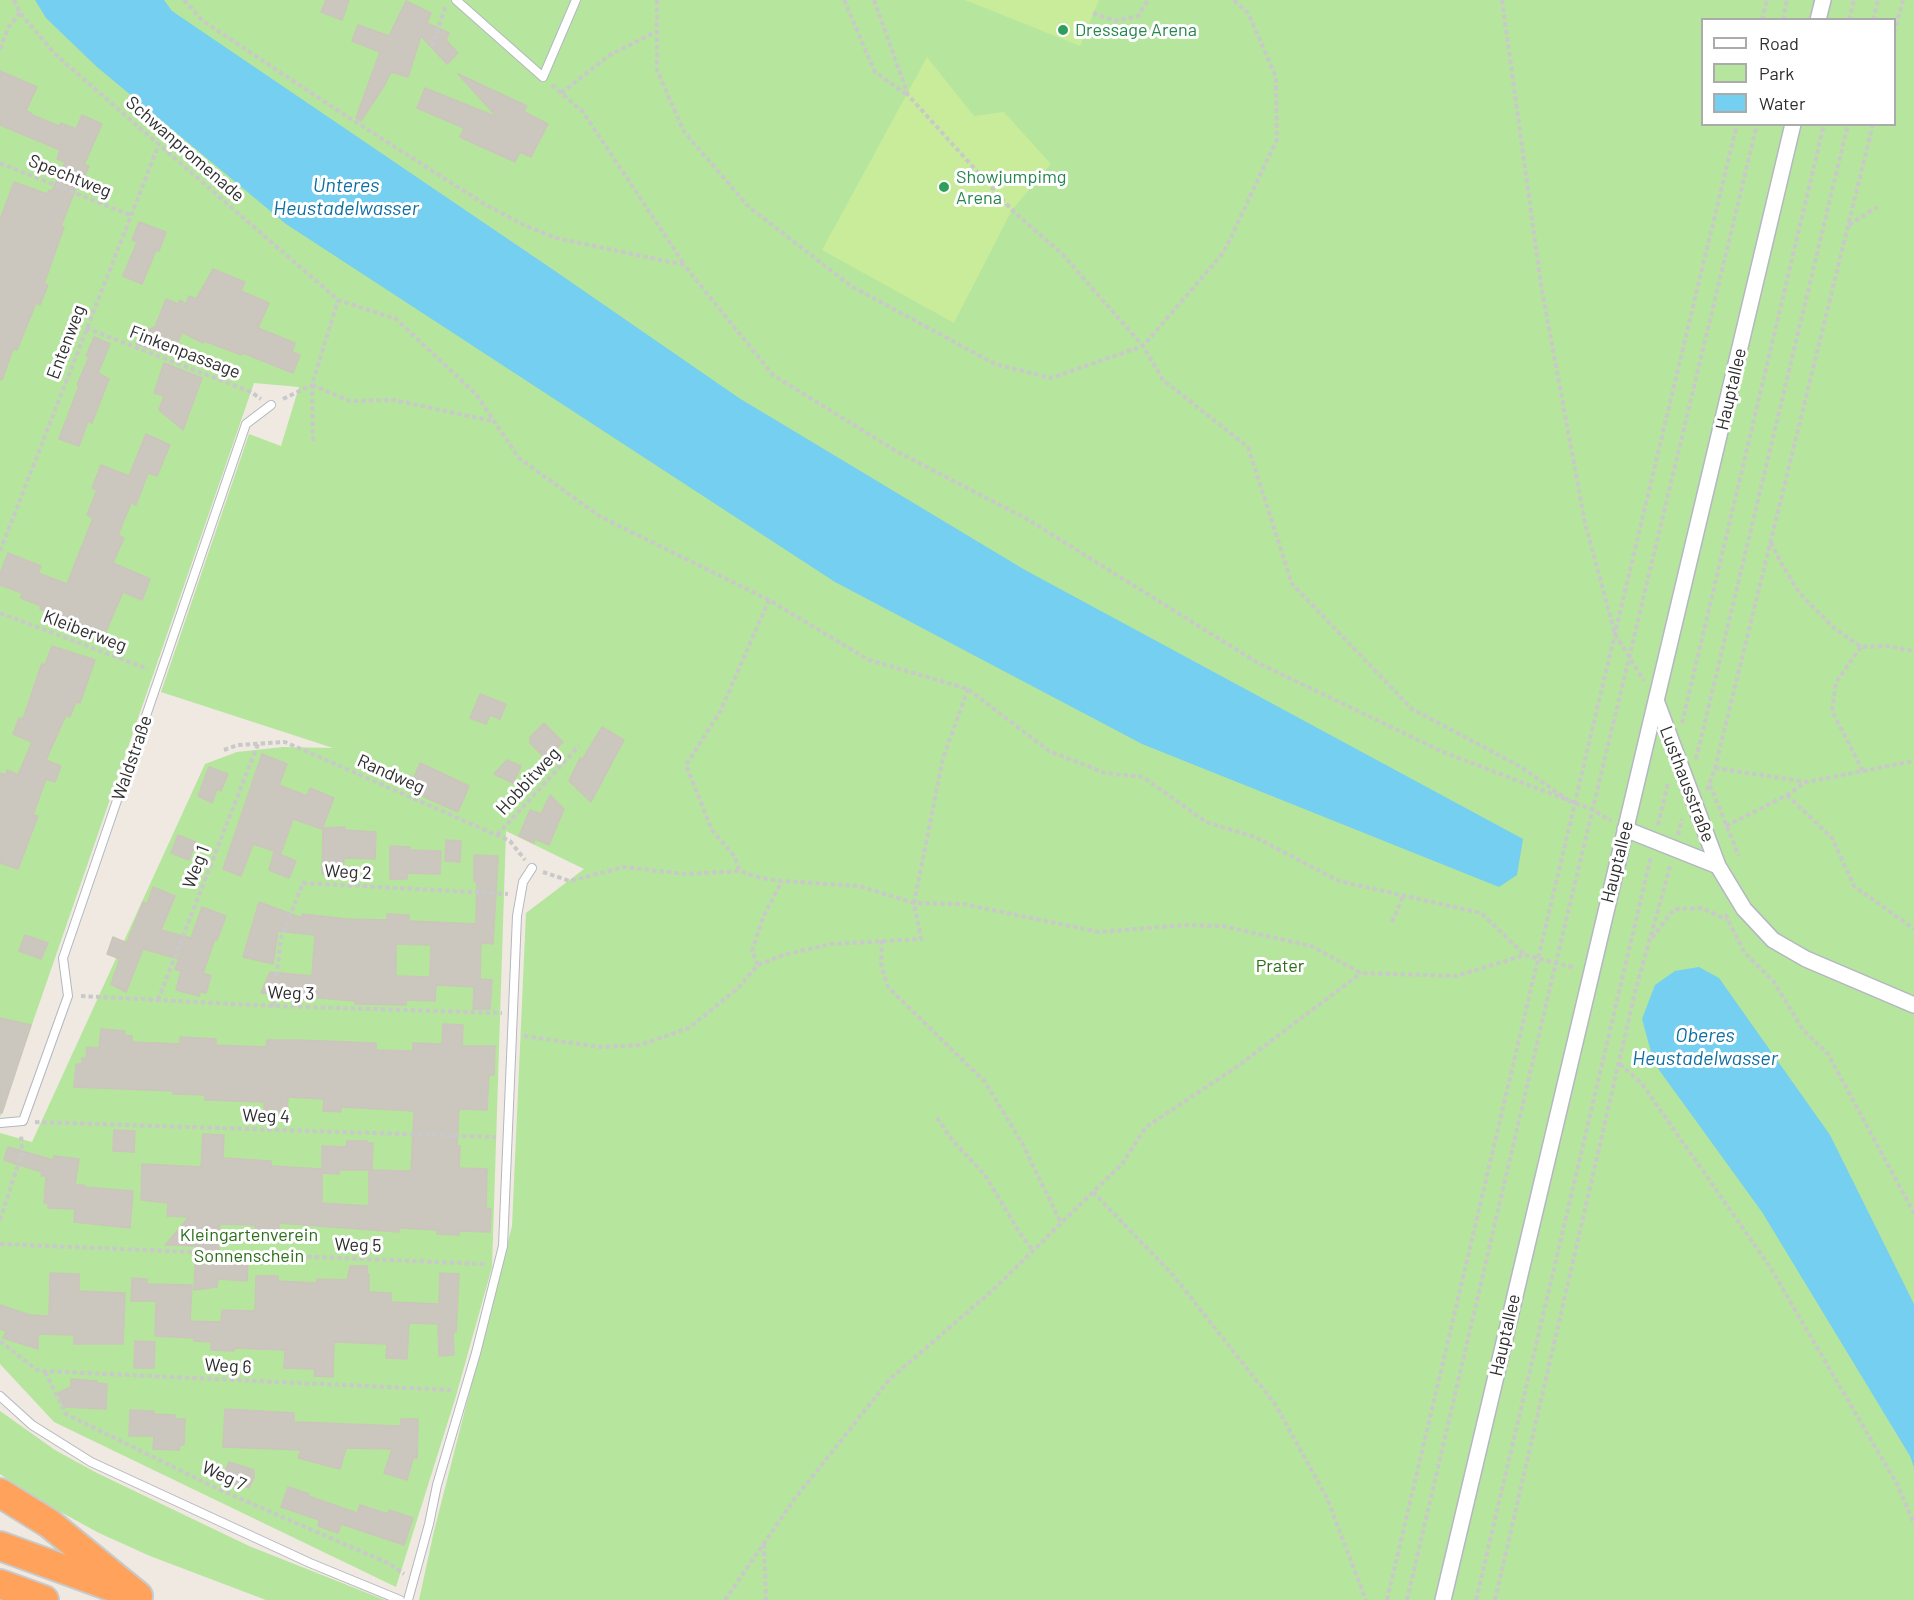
<!DOCTYPE html>
<meta charset="utf-8">
<style>
body{margin:0}
#map{position:relative;width:1914px;height:1600px;overflow:hidden;background:#efe9e1;font-family:Barlow,sans-serif}
canvas{display:block}
.legend{position:absolute;left:1701px;top:18px;width:195px;height:108px;box-sizing:border-box;background:#fff;border:2px solid #ababab;margin:0;padding:8px 10px;list-style:none;font-size:18px;color:#2e2e2e}
.legend li{display:flex;align-items:center;gap:12px;height:30px}
.legend b{width:30px;border:2px solid #ababab}
</style>
<div id="map">
<canvas width="1914" height="1600"></canvas>
<ul class="legend">
<li><b style="height:8px;background:#fff"></b>Road</li>
<li><b style="height:16px;background:#b6e59e"></b>Park</li>
<li><b style="height:16px;background:#75cff0"></b>Water</li>
</ul>
</div>
<script>
const c = document.querySelector('canvas').getContext('2d');
c.lineJoin = 'round';
function fillPath(path, color) { c.fillStyle = color; c.fill(path, 'evenodd'); }
function stroke(path, color, width, dash) { c.strokeStyle = color; c.lineWidth = width; c.lineCap = dash ? 'butt' : 'round'; c.setLineDash(dash || []); c.stroke(path); }
function write(font, color, halo, rows, align = 'center') {
  c.font = font + ' Barlow,sans-serif'; c.lineWidth = 6; c.setLineDash([]); c.textBaseline = 'middle'; c.strokeStyle = halo; c.fillStyle = color; for (const [text, x, y, turn = 0] of rows) {
    c.save(); c.translate(x, y); c.rotate((+turn || 0) * Math.PI / 180); c.textAlign = isNaN(turn) ? turn : align; if (halo) c.strokeText(text, 0, 0); c.fillText(text, 0, 0); c.restore();
  }
}
const green = new Path2D(`
 M 0,0 L 1914,0 L 1914,1600 L 419,1600 L 434,1531 L 512,1226 L 526,913 L 584,869 L 506,831 L 492,1267 L 456,1396 L 396,1587 L 54,1422 L 0,1364 L 0,1133 L 32,1142 L 205,764 L 237,752 L 283,747 L 333,748 L 161,692 L 249,434 L 281,446 L 299,387 L 254,383 L 0,1117 ZM 1702,20 L 1894,20 L 1894,124 L 1702,124 Z
 M 0,1411 L 55,1450 L 97,1473 L 249,1546 L 385,1600 L 266,1600 L 150,1556 L 99,1533 L 37,1499 L 0,1474 Z`);
const pitch = new Path2D(`
 M 965,0 L 1099,0 L 1080,46 Z
 M 927,57 L 974,116 L 1004,112 L 1051,164 L 1012,210 L 954,323 L 822,250 Z`);
const water = new Path2D(`
 M 35,0 L 164,0 L 172,11 L 555,271 L 739,398 L 1025,570 L 1523,839 L 1517,875 L 1499,887 L 1142,744 L 835,582 L 286,224 L 97,67 L 46,18 Z
 M 1699,967 L 1719,978 L 1830,1135 L 1914,1304 L 1914,1467 L 1910,1456 L 1762,1212 L 1654,1063 L 1642,1019 L 1655,985 L 1675,971 Z`);
const building = new Path2D(`
 M 326,0 L 349,0 L 342,20 L 321,12 Z
 M 406,1 L 431,13 L 427,23 L 449,33 L 446,40 L 458,53 L 447,64 L 421,36 L 408,77 L 391,72 L 384,86 L 361,121 L 356,118 L 380,52 L 352,41 L 358,25 L 389,36 Z
 M 0,71 L 37,87 L 26,111 L 31,113 L 30,114 L 59,126 L 61,123 L 76,129 L 82,115 L 102,124 L 84,165 L 89,166 L 79,189 L 76,188 L 61,226 L 64,227 L 44,284 L 48,285 L 40,305 L 36,303 L 17,350 L 13,349 L 2,380 L 0,379 L 0,220 L 14,182 L 47,194 L 49,190 L 52,191 L 65,162 L 57,159 L 60,150 L 0,125 Z
 M 458,74 L 527,106 L 524,112 L 548,124 L 531,157 L 520,152 L 515,162 L 460,137 L 464,128 L 417,108 L 425,88 L 497,117 Z
 M 139,222 L 166,232 L 159,251 L 156,250 L 142,284 L 123,276 L 137,242 L 132,240 Z
 M 213,269 L 245,282 L 241,291 L 269,303 L 258,328 L 295,343 L 292,352 L 300,355 L 293,373 L 243,353 L 242,355 L 204,341 L 203,343 L 182,332 L 173,356 L 136,344 L 140,333 L 155,327 L 166,299 L 178,304 L 180,300 L 186,304 L 189,296 L 196,299 Z
 M 94,337 L 110,344 L 98,373 L 109,379 L 92,423 L 88,421 L 79,446 L 59,439 L 79,386 L 77,385 L 89,357 L 86,356 Z
 M 164,363 L 202,378 L 183,430 L 159,410 L 164,396 L 154,393 Z
 M 146,434 L 170,445 L 157,476 L 148,473 L 136,505 L 131,503 L 118,535 L 124,538 L 113,563 L 150,579 L 142,600 L 123,592 L 104,636 L 50,615 L 51,614 L 40,609 L 41,606 L 21,598 L 22,593 L 0,585 L 0,574 L 8,553 L 41,566 L 38,573 L 67,584 L 93,518 L 87,515 L 97,490 L 92,488 L 101,465 L 129,476 Z
 M 52,646 L 95,660 L 80,703 L 76,702 L 70,717 L 66,715 L 46,760 L 61,766 L 55,782 L 46,779 L 33,815 L 38,816 L 18,869 L 0,863 L 0,773 L 6,775 L 7,770 L 18,775 L 32,742 L 13,734 L 19,718 L 23,719 L 42,663 L 45,665 Z
 M 480,694 L 506,704 L 500,719 L 490,715 L 486,724 L 470,718 Z
 M 544,723 L 563,742 L 549,756 L 543,756 L 530,743 L 530,737 Z
 M 602,727 L 624,740 L 591,802 L 569,781 L 580,758 L 582,760 Z
 M 262,754 L 287,764 L 279,785 L 307,796 L 310,788 L 334,798 L 322,829 L 293,819 L 281,853 L 253,844 L 241,876 L 223,869 Z
 M 507,760 L 521,766 L 513,783 L 494,774 Z
 M 420,763 L 469,786 L 458,812 L 409,790 Z
 M 209,767 L 228,774 L 221,791 L 217,789 L 212,803 L 198,796 Z
 M 550,795 L 564,809 L 549,845 L 535,839 L 534,843 L 519,836 L 530,810 L 541,814 Z
 M 345,827 L 345,830 L 376,832 L 375,859 L 344,858 L 343,875 L 322,874 L 323,828 Z
 M 178,835 L 196,842 L 189,860 L 171,853 Z
 M 446,840 L 461,841 L 460,862 L 445,861 Z
 M 390,846 L 410,847 L 410,850 L 441,851 L 440,874 L 407,873 L 407,879 L 390,879 Z
 M 274,852 L 296,861 L 289,878 L 269,870 Z
 M 474,855 L 498,856 L 493,944 L 481,943 L 480,979 L 492,980 L 490,1009 L 473,1009 L 474,987 L 436,985 L 435,1001 L 406,1000 L 406,1005 L 355,1004 L 355,1001 L 261,993 L 270,972 L 312,976 L 315,935 L 278,931 L 273,964 L 243,957 L 259,902 L 302,918 L 302,914 L 347,919 L 387,920 L 387,914 L 409,915 L 409,921 L 476,924 L 477,883 L 474,881 ZM 396,944 L 431,945 L 430,977 L 396,976 Z
 M 153,887 L 175,896 L 161,930 L 191,938 L 202,907 L 226,916 L 217,940 L 215,939 L 203,973 L 211,976 L 206,993 L 200,992 L 199,996 L 176,990 L 181,971 L 175,969 L 179,959 L 143,949 L 126,992 L 111,984 L 120,959 L 107,954 L 113,937 L 127,943 L 143,902 L 147,904 Z
 M 25,935 L 48,943 L 41,959 L 19,951 Z
 M 0,1018 L 31,1025 L 2,1113 L 0,1112 Z
 M 443,1024 L 463,1025 L 462,1046 L 495,1046 L 494,1075 L 489,1075 L 487,1110 L 459,1109 L 457,1146 L 460,1146 L 459,1168 L 487,1169 L 486,1208 L 491,1209 L 490,1232 L 459,1231 L 459,1235 L 437,1234 L 437,1230 L 399,1228 L 399,1232 L 279,1223 L 279,1235 L 274,1239 L 257,1239 L 258,1230 L 255,1230 L 255,1225 L 220,1224 L 218,1261 L 248,1262 L 247,1281 L 218,1279 L 217,1287 L 194,1290 L 196,1246 L 165,1245 L 189,1217 L 167,1216 L 168,1203 L 141,1200 L 142,1164 L 201,1167 L 203,1134 L 224,1135 L 223,1158 L 271,1161 L 271,1166 L 322,1169 L 322,1146 L 346,1147 L 347,1141 L 367,1141 L 367,1143 L 373,1143 L 372,1170 L 411,1171 L 414,1111 L 341,1107 L 341,1112 L 323,1111 L 324,1099 L 288,1097 L 287,1112 L 264,1111 L 264,1102 L 205,1100 L 205,1095 L 173,1094 L 173,1091 L 74,1087 L 76,1064 L 82,1064 L 82,1058 L 86,1058 L 87,1047 L 99,1048 L 101,1029 L 125,1031 L 124,1035 L 132,1036 L 132,1042 L 180,1044 L 180,1037 L 216,1039 L 216,1045 L 266,1047 L 267,1040 L 296,1040 L 376,1043 L 376,1050 L 413,1051 L 413,1043 L 442,1044 ZM 339,1170 L 369,1170 L 369,1206 L 322,1203 L 322,1173 L 339,1174 Z
 M 114,1130 L 135,1131 L 134,1152 L 113,1151 Z
 M 8,1147 L 53,1160 L 54,1156 L 79,1159 L 75,1185 L 84,1185 L 84,1187 L 133,1191 L 130,1228 L 74,1222 L 75,1209 L 48,1208 L 48,1203 L 44,1203 L 46,1176 L 41,1176 L 42,1172 L 4,1160 Z
 M 350,1266 L 367,1266 L 367,1274 L 369,1274 L 369,1292 L 391,1293 L 391,1302 L 439,1304 L 440,1273 L 459,1274 L 456,1332 L 453,1332 L 454,1355 L 439,1356 L 438,1324 L 409,1323 L 407,1359 L 386,1358 L 387,1344 L 334,1342 L 333,1377 L 314,1376 L 315,1369 L 284,1368 L 285,1350 L 234,1348 L 234,1351 L 211,1350 L 211,1342 L 194,1341 L 194,1338 L 155,1336 L 156,1301 L 131,1301 L 132,1278 L 147,1279 L 147,1284 L 192,1285 L 190,1321 L 221,1322 L 222,1310 L 255,1311 L 256,1276 L 278,1276 L 278,1281 L 317,1283 L 317,1279 L 347,1280 Z
 M 50,1273 L 79,1274 L 79,1291 L 125,1293 L 123,1344 L 74,1344 L 74,1335 L 38,1334 L 38,1349 L 3,1338 L 6,1331 L 0,1329 L 0,1305 L 30,1315 L 49,1316 Z
 M 135,1341 L 155,1342 L 154,1368 L 134,1368 Z
 M 71,1379 L 97,1381 L 97,1383 L 107,1384 L 106,1409 L 64,1407 L 58,1393 L 71,1387 Z
 M 225,1409 L 294,1413 L 294,1422 L 401,1426 L 401,1419 L 418,1419 L 417,1458 L 413,1458 L 407,1480 L 384,1473 L 392,1449 L 346,1448 L 340,1469 L 298,1458 L 301,1450 L 223,1447 Z
 M 130,1410 L 154,1411 L 154,1414 L 175,1415 L 175,1419 L 185,1419 L 184,1445 L 180,1445 L 179,1450 L 153,1449 L 154,1436 L 129,1436 Z
 M 229,1462 L 254,1470 L 254,1478 L 249,1488 L 243,1485 L 242,1488 L 228,1481 L 229,1479 L 223,1476 Z
 M 288,1487 L 309,1494 L 308,1496 L 357,1513 L 360,1505 L 388,1514 L 389,1510 L 413,1518 L 404,1545 L 341,1524 L 338,1533 L 318,1526 L 319,1520 L 281,1507 Z`);
const path = new Path2D(`
 M 14,0 L 20,13 L 56,55 L 338,300 L 396,319 L 476,394 L 519,458 L 599,516 L 769,600 L 869,660 L 968,689 L 1049,751 L 1105,773 L 1143,777 L 1206,822 L 1255,837 L 1339,881 L 1481,913 L 1525,955
 M 184,0 L 203,21 L 337,110 L 486,205 L 524,225 L 556,238 L 684,265 L 773,375 L 896,451 L 1027,519 L 1258,663 L 1441,751 L 1593,810 L 1611,821
 M 657,0 L 657,70 L 684,132 L 749,207 L 851,286 L 995,364 L 1051,378 L 1143,346 L 1224,252 L 1277,139 L 1276,77 L 1248,13 L 1234,0
 M 844,0 L 875,72 L 906,94
 M 874,0 L 908,95 L 1012,210 L 1063,255 L 1143,346 L 1163,380 L 1248,447 L 1292,584 L 1412,709 L 1521,767 L 1568,800
 M 1502,0 L 1541,285 L 1585,523 L 1615,634 L 1644,681
 M 1093,13 L 1115,21 L 1138,16 L 1148,0
 M 1762,20 L 1767,0
 M 1783,20 L 1787,0
 M 1849,20 L 1854,0
 M 1873,20 L 1878,0
 M 1894,33 L 1903,0
 M 432,47 L 446,5
 M 0,49 L 8,28 L 20,13
 M 552,85 L 583,112 L 684,264
 M 561,93 L 610,55 L 657,31
 M 0,163 L 130,215
 M 1849,225 L 1877,207
 M 86,328 L 251,392 L 261,399
 M 312,385 L 350,401 L 394,400 L 492,421
 M 283,399 L 312,385
 M 313,441 L 312,385 L 338,300
 M 1771,542 L 1781,563 L 1800,594 L 1834,628 L 1861,647 L 1887,646 L 1914,651
 M 0,551 L 159,144
 M 0,613 L 148,669
 M 1861,647 L 1836,682 L 1832,711 L 1863,771
 M 1682,723 L 1824,124
 M 224,750 L 238,745 L 285,742 L 510,841 L 525,860
 M 1696,759 L 1848,124
 M 1715,768 L 1807,782 L 1914,761
 M 1710,785 L 1739,856
 M 1707,790 L 1715,768 L 1873,124
 M 1787,795 L 1832,838 L 1854,886 L 1914,929
 M 1658,825 L 1668,783
 M 1726,826 L 1787,795 L 1806,782
 M 497,835 L 579,746
 M 1678,835 L 1682,819
 M 739,870 L 735,857 L 712,830 L 686,765 L 720,712 L 769,600
 M 543,872 L 570,881 L 624,867 L 686,874 L 739,871 L 761,878 L 782,881 L 859,886 L 914,903 L 963,904 L 1099,932 L 1185,925 L 1223,926 L 1311,946 L 1361,973 L 1456,976 L 1525,955 L 1575,968
 M 1726,914 L 1728,920 L 1744,952 L 1774,982 L 1803,1030 L 1828,1054 L 1914,1213
 M 1392,922 L 1403,896
 M 1652,938 L 1674,909 L 1702,908 L 1727,920
 M 882,940 L 881,965 L 888,987 L 985,1082 L 1022,1143 L 1061,1223
 M 758,965 L 752,951 L 764,915 L 782,881
 M 81,996 L 273,1006 L 502,1013
 M 158,1000 L 258,744
 M 273,1006 L 281,938 L 303,883 L 508,894
 M 524,1036 L 600,1047 L 640,1045 L 689,1028 L 738,988 L 758,965 L 783,955 L 831,944 L 921,939 L 914,903 L 943,758 L 968,689
 M 1620,1064 L 1642,1084 L 1770,1267 L 1898,1486 L 1914,1524
 M 937,1118 L 953,1141 L 985,1175 L 1019,1232 L 1033,1251
 M 35,1122 L 496,1137
 M 1093,1192 L 1173,1275 L 1275,1404 L 1327,1498 L 1366,1600
 M 0,1220 L 22,1153 L 21,1134
 M 0,1244 L 485,1264
 M 0,1341 L 37,1370 L 44,1371 L 451,1390
 M 45,1372 L 66,1414 L 216,1488 L 390,1564 L 404,1574
 M 764,1544 L 766,1600
 M 725,1600 L 793,1501 L 889,1380 L 995,1288 L 1093,1192 L 1122,1164 L 1146,1127 L 1238,1066 L 1361,973
 M 1387,1600 C 1503,1108 1618,616 1737,124
 M 1407,1600 L 1556,962 L 1757,124
 M 1476,1600 L 1651,856
 M 1495,1600 L 1635,992 L 1671,863`);
const lane = new Path2D(`
 M 456,0 L 543,77 L 576,0
 M 0,1123 L 23,1121 L 68,996 L 63,958 L 246,424 L 271,405
 M 0,1396 L 32,1425 L 91,1462 L 310,1563 L 400,1600
 M 408,1600 L 429,1524 L 437,1485 L 476,1353 L 503,1246 L 517,916 L 523,882 L 532,868`);
const street = new Path2D(`
 M 1818,20 L 1823,0
 M 1657,703 L 1718,866 L 1744,909 L 1773,940 L 1806,959 L 1914,1005
 M 1625,829 L 1718,866
 M 1443,1600 C 1558,1108 1677,616 1793,124`);
const highway = new Path2D(`
 M 0,1493 L 50,1524 L 138,1596
 M 0,1546 L 118,1589
 M 0,1584 L 44,1600`);
const markers = [
 [1063,30,6,"#2e9e5b"],
 [944,187,6,"#2e9e5b"]
];
const leisureNames = [
 ["Dressage Arena",1075,30],
 ["Showjumpimg",956,177],
 ["Arena",956,198]
];
const streetNames = [
 ["Schwanpromenade",185,149,41],
 ["Spechtweg",70,176,22],
 ["Entenweg",66,342,-69],
 ["Finkenpassage",185,352,21],
 ["Hauptallee",1731,389,-77],
 ["Kleiberweg",85,631,21],
 ["Waldstraße",132,758,-71],
 ["Randweg",391,774,24],
 ["Hobbitweg",528,781,-47],
 ["Lusthausstraße",1687,784,69],
 ["Hauptallee",1617,862,-76],
 ["Weg 1",196,867,-69],
 ["Weg 2",348,872,3],
 ["Weg 3",291,993,2],
 ["Weg 4",266,1116,2],
 ["Weg 5",358,1245,2],
 ["Hauptallee",1505,1335,-77],
 ["Weg 6",228,1366,3],
 ["Weg 7",224,1476,25]
];
const parkNames = [
 ["Prater",1280,966],
 ["Kleingartenverein",249,1235],
 ["Sonnenschein",249,1256]
];
const waterNames = [
 ["Unteres",346,185],
 ["Heustadelwasser",346,208],
 ["Oberes",1705,1035],
 ["Heustadelwasser",1705,1058]
];
fillPath(green, '#b6e59e');
fillPath(pitch, '#c9ec9a');
fillPath(water, '#75cff0');
fillPath(building, '#cbc7bf');
stroke(building, '#cbc5ba', 1.5);
stroke(lane, '#b4b7c1', 10);
stroke(street, '#b4b7c1', 18);
stroke(highway, '#c9c9c9', 32);
stroke(path, '#c9c9c9', 4, [4.5, 3]);
stroke(lane, '#fff', 8);
stroke(street, '#fff', 15);
stroke(highway, '#ffa35c', 28);
for (const [x, y, r, color] of markers) { const dot = new Path2D(); dot.arc(x, y, r, 0, 2 * Math.PI); c.fillStyle = color; c.fill(dot); stroke(dot, '#fff', 2); }
write('18px', '#27864d', '#fff', leisureNames, 'left');
write('18px', '#2e2e2e', '#fff', streetNames);
write('18px', '#2c6e1b', '#fff', parkNames);
write('italic 20px', '#0d6fa3', '#fff', waterNames);
</script>
